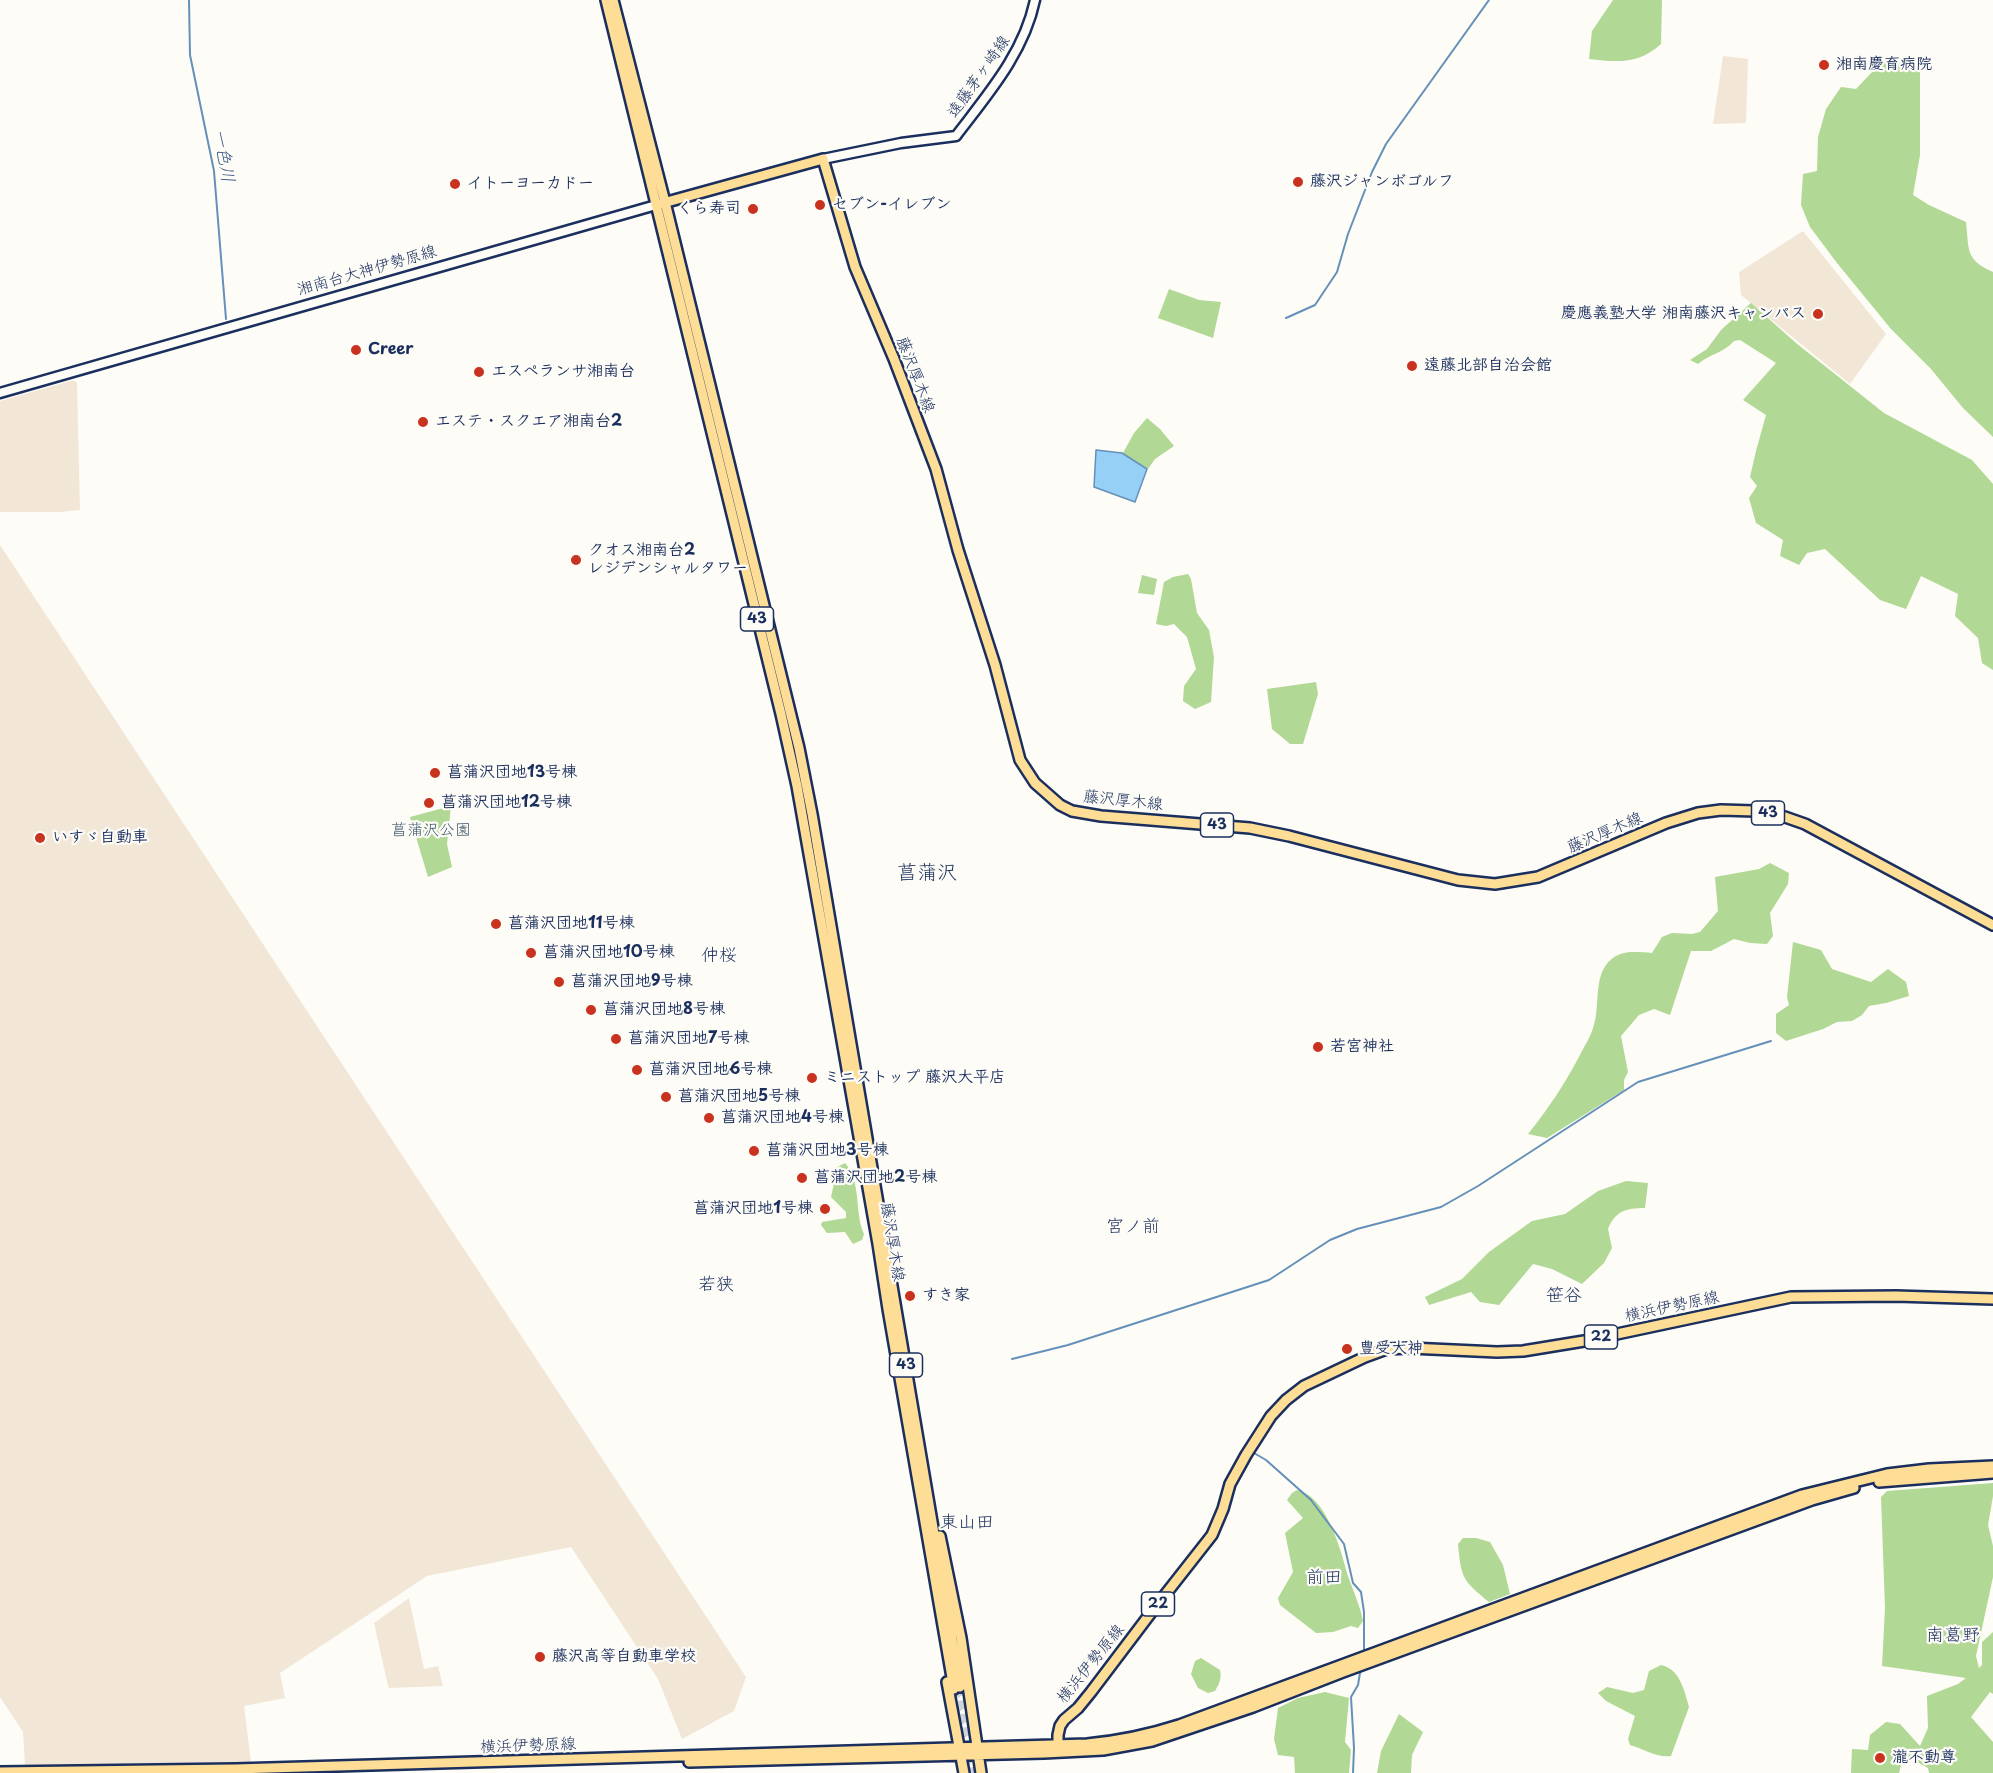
<!DOCTYPE html>
<meta charset="utf-8">
<style>
body{margin:0}
canvas{display:block;background:#fdfcf7}
</style>
<canvas width="1993" height="1773"></canvas>
<script>
const c = document.querySelector('canvas').getContext('2d');
c.lineJoin = 'round';
function fillPath(path, color) { c.fillStyle = color; c.fill(path, 'evenodd'); }
function stroke(path, color, width, dash) { c.strokeStyle = color; c.lineWidth = width; c.lineCap = dash ? 'butt' : 'round'; c.setLineDash(dash || []); c.stroke(path); }
function write(font, color, halo, rows, align = 'center') {
  c.font = font + ' "Playpen Sans","Klee One",sans-serif'; c.lineWidth = 4.5; c.setLineDash([]); c.textBaseline = 'middle'; c.strokeStyle = halo; c.fillStyle = color; for (const [text, x, y, turn = 0] of rows) {
    c.save(); c.translate(x, y); c.rotate((+turn || 0) * Math.PI / 180); c.textAlign = isNaN(turn) ? turn : align; if (halo) c.strokeText(text, 0, 0); c.fillText(text, 0, 0); c.restore();
  }
}
const built = new Path2D(`
 M 1723,56 L 1748,59 L 1746,123 L 1713,124 Z
 M 1803,231 L 1886,334 L 1850,384 L 1741,295 L 1739,272 Z
 M 74,380 L 77,383 L 80,510 L 60,512 L 0,512 L 0,401 Z
 M 0,545 L 746,1677 L 734,1711 L 682,1739 L 658,1679 L 571,1547 L 427,1576 L 280,1673 L 285,1698 L 244,1706 L 251,1762 L 78,1766 L 25,1765 L 23,1732 L 0,1697 Z
 M 409,1598 L 424,1669 L 438,1666 L 443,1686 L 389,1688 L 388,1686 L 374,1623 Z`);
const green = new Path2D(`
 M 1613,0 L 1662,0 L 1661,44 C 1637,65 1618,62 1589,59 L 1592,31 Z
 M 1880,58 L 1920,69 L 1920,155 L 1913,195 L 1929,205 L 1966,222 C 1969,249 1965,260 1993,272 L 1993,437 L 1963,408 L 1931,369 L 1891,329 L 1837,263 L 1810,227 L 1801,205 L 1803,174 L 1817,171 L 1818,137 L 1826,109 L 1841,87 L 1856,89 L 1873,71 Z
 M 1169,289 L 1199,300 L 1221,302 L 1213,338 L 1158,318 Z
 M 1751,303 L 1796,343 L 1884,413 L 1972,460 L 1993,484 L 1993,670 L 1982,663 L 1978,638 L 1955,616 L 1958,594 L 1921,576 L 1906,609 L 1880,600 L 1825,549 L 1807,553 L 1799,565 L 1780,556 L 1783,540 L 1756,523 L 1749,498 L 1757,486 L 1750,477 L 1756,451 L 1766,415 L 1743,400 L 1776,363 L 1740,340 L 1734,341 C 1724,353 1709,354 1698,364 L 1690,360 L 1707,349 L 1721,330 Z
 M 1147,418 L 1160,429 L 1174,446 L 1155,459 L 1148,469 L 1123,453 L 1134,433 Z
 M 1188,574 L 1191,579 L 1197,613 L 1209,630 L 1214,657 L 1211,702 L 1195,709 L 1183,701 L 1184,686 L 1196,669 L 1187,637 L 1174,624 L 1166,626 L 1156,624 L 1164,582 L 1173,577 Z
 M 1142,575 L 1157,579 L 1154,595 L 1138,593 Z
 M 1316,682 L 1318,694 L 1303,744 L 1290,744 L 1272,729 L 1267,689 Z
 M 451,806 L 447,844 L 452,867 L 428,877 L 410,817 Z
 M 1770,863 L 1789,873 L 1788,884 L 1770,913 L 1773,936 L 1767,944 L 1750,943 L 1734,939 L 1711,951 L 1691,951 L 1670,1015 L 1654,1009 L 1639,1015 L 1621,1036 L 1628,1072 L 1624,1080 L 1624,1090 L 1547,1138 L 1528,1134 C 1549,1108 1566,1082 1581,1053 C 1585,1045 1591,1036 1593,1028 C 1600,1009 1594,981 1606,965 C 1618,949 1634,952 1652,953 L 1662,937 L 1672,933 L 1692,934 L 1700,932 L 1718,911 L 1715,877 L 1759,869 Z
 M 1793,942 L 1821,950 L 1832,969 L 1871,982 L 1888,969 L 1906,982 L 1909,996 L 1886,1003 L 1869,1006 L 1862,1015 L 1852,1021 L 1837,1022 L 1823,1029 L 1786,1041 L 1776,1033 L 1776,1014 L 1789,1005 L 1787,997 Z
 M 845,1163 C 862,1182 854,1212 864,1234 L 862,1240 L 853,1244 L 845,1232 L 827,1233 L 821,1225 L 822,1222 L 846,1218 L 846,1212 L 831,1197 L 835,1179 L 832,1170 Z
 M 1626,1181 L 1648,1183 L 1645,1208 C 1626,1208 1615,1211 1608,1229 L 1612,1248 L 1604,1263 L 1582,1284 L 1552,1269 L 1533,1264 L 1499,1305 L 1480,1302 L 1471,1292 L 1429,1305 L 1425,1297 L 1462,1279 L 1489,1252 L 1532,1221 L 1565,1214 L 1598,1191 Z
 M 1993,1483 L 1993,1496 L 1988,1525 L 1993,1546 L 1993,1577 L 1976,1656 L 1979,1668 L 1982,1665 L 1982,1642 L 1993,1632 L 1993,1694 L 1990,1692 L 1971,1717 L 1993,1742 L 1993,1773 L 1929,1773 L 1928,1768 L 1912,1759 L 1903,1758 L 1899,1773 L 1851,1773 L 1852,1749 L 1868,1750 L 1870,1735 L 1886,1722 L 1900,1724 L 1920,1746 L 1928,1728 L 1927,1696 L 1958,1684 L 1966,1678 L 1882,1666 L 1885,1608 L 1881,1497 L 1887,1491 Z
 M 1297,1490 C 1327,1496 1341,1551 1348,1576 C 1353,1591 1360,1605 1363,1621 L 1358,1628 L 1351,1626 L 1333,1632 L 1316,1633 L 1280,1605 L 1278,1598 L 1293,1572 L 1285,1533 L 1303,1518 L 1287,1500 L 1292,1493 Z
 M 1463,1538 L 1476,1538 L 1490,1542 L 1503,1565 L 1510,1594 L 1489,1602 C 1463,1581 1461,1578 1458,1544 Z
 M 1201,1658 L 1220,1670 C 1222,1678 1219,1684 1215,1691 L 1208,1693 L 1198,1688 L 1191,1674 L 1195,1661 Z
 M 1661,1665 C 1680,1669 1684,1690 1689,1707 L 1671,1756 C 1657,1758 1644,1749 1630,1745 L 1628,1739 L 1635,1716 L 1606,1701 L 1598,1693 L 1607,1687 L 1633,1693 L 1644,1690 L 1649,1671 Z
 M 1325,1692 L 1349,1698 L 1345,1742 L 1351,1750 L 1349,1773 L 1295,1773 L 1294,1757 L 1278,1755 L 1274,1739 L 1278,1708 L 1298,1698 Z
 M 1399,1714 L 1423,1732 L 1412,1755 L 1411,1773 L 1377,1773 L 1381,1751 Z`);
const water = new Path2D(`
 M 1096,450 L 1122,453 L 1147,469 L 1135,502 L 1094,487 Z`);
const stream = new Path2D(`
 M 189,0 L 190,55 L 214,171 L 226,319
 M 1286,318 L 1315,305 L 1337,272 L 1348,234 L 1372,172 L 1386,144 L 1489,0
 M 1012,1359 L 1068,1345 L 1269,1280 L 1330,1240 L 1357,1229 L 1441,1207 L 1478,1186 L 1638,1082 L 1771,1041
 M 1254,1453 L 1266,1460 L 1311,1500 L 1344,1544 L 1353,1583 L 1361,1592 L 1364,1612 L 1364,1653
 M 1353,1773 L 1354,1748 L 1351,1697 L 1358,1685 L 1361,1667`);
const primaryTunnel = new Path2D(`
 M 960,1687 L 975,1773
 M 954,1689 L 968,1773`);
const secondary = new Path2D(`
 M 823,159 L 901,143 L 956,136 C 988,94 1024,53 1035,0
 M 0,393 L 656,205`);
const primary = new Path2D(`
 M 606,0 L 781,714 L 797,786 L 878,1244 L 888,1309 L 954,1689
 M 613,0 L 665,202 L 799,748 L 812,814 L 960,1687
 M 656,205 L 823,159 L 855,267 L 894,359 L 936,469 L 958,550 L 995,665 L 1020,760 L 1035,783 L 1060,805 L 1072,811 L 1101,816 L 1250,828 L 1289,836 L 1458,880 L 1495,884 L 1538,877 L 1666,823 L 1698,813 L 1721,810 L 1755,811 L 1785,817 L 1805,824 L 1993,925
 M 1879,1482 L 1993,1473
 M 940,1536 L 961,1638 L 981,1773
 M 947,1682 L 964,1773
 M 1058,1750 L 1058,1735 L 1060,1726 L 1064,1720 L 1078,1708 L 1091,1692 L 1150,1614 L 1212,1535 L 1223,1509 L 1230,1484 L 1246,1455 L 1271,1416 L 1286,1400 L 1304,1386 L 1365,1357 L 1387,1349 L 1410,1348 L 1497,1352 L 1523,1351 L 1584,1341 L 1791,1297 L 1896,1296 L 1993,1299
 M 689,1762 L 1044,1753 L 1103,1750 L 1152,1741 L 1253,1707 L 1343,1672 L 1812,1500 L 1854,1488
 M 0,1772 L 235,1769 L 1087,1744 C 1119,1741 1148,1735 1179,1725 L 1802,1495 L 1887,1474 L 1929,1469 L 1993,1466`);
const markers = [
 [1824,65,6,"#c8321e"],
 [1298,182,6,"#c8321e"],
 [455,184,6,"#c8321e"],
 [820,205,6,"#c8321e"],
 [753,209,6,"#c8321e"],
 [1818,314,6,"#c8321e"],
 [356,350,6,"#c8321e"],
 [1412,366,6,"#c8321e"],
 [479,372,6,"#c8321e"],
 [423,422,6,"#c8321e"],
 [576,560,6,"#c8321e"],
 [435,773,6,"#c8321e"],
 [429,803,6,"#c8321e"],
 [40,838,6,"#c8321e"],
 [496,924,6,"#c8321e"],
 [531,953,6,"#c8321e"],
 [559,982,6,"#c8321e"],
 [591,1010,6,"#c8321e"],
 [616,1039,6,"#c8321e"],
 [1318,1047,6,"#c8321e"],
 [637,1070,6,"#c8321e"],
 [812,1078,6,"#c8321e"],
 [666,1097,6,"#c8321e"],
 [709,1118,6,"#c8321e"],
 [754,1151,6,"#c8321e"],
 [802,1178,6,"#c8321e"],
 [825,1209,6,"#c8321e"],
 [910,1296,6,"#c8321e"],
 [1347,1349,6,"#c8321e"],
 [540,1657,6,"#c8321e"],
 [1880,1758,6,"#c8321e"]
];
const shields = [
 [757,619,33],
 [1768,813,33],
 [1217,825,33],
 [1601,1337,33],
 [906,1365,33],
 [1158,1604,33]
];
const shieldNames = [
 ["43",757,619],
 ["43",1768,813],
 ["43",1217,825],
 ["22",1601,1337],
 ["43",906,1365],
 ["22",1158,1604]
];
const poiNames = [
 ["湘南慶育病院",1836,65],
 ["藤沢ジャンボゴルフ",1310,182],
 ["イトーヨーカドー",467,184],
 ["セブン-イレブン",832,205],
 ["くら寿司",741,209,"right"],
 ["慶應義塾大学 湘南藤沢キャンパス",1806,314,"right"],
 ["Creer",368,350],
 ["遠藤北部自治会館",1424,366],
 ["エスペランサ湘南台",491,372],
 ["エステ・スクエア湘南台2",435,422],
 ["クオス湘南台2",588,551],
 ["レジデンシャルタワー",588,569],
 ["菖蒲沢団地13号棟",447,773],
 ["菖蒲沢団地12号棟",441,803],
 ["いすゞ自動車",52,838],
 ["菖蒲沢団地11号棟",508,924],
 ["菖蒲沢団地10号棟",543,953],
 ["菖蒲沢団地9号棟",571,982],
 ["菖蒲沢団地8号棟",603,1010],
 ["菖蒲沢団地7号棟",628,1039],
 ["若宮神社",1330,1047],
 ["菖蒲沢団地6号棟",649,1070],
 ["ミニストップ 藤沢大平店",824,1078],
 ["菖蒲沢団地5号棟",678,1097],
 ["菖蒲沢団地4号棟",721,1118],
 ["菖蒲沢団地3号棟",766,1151],
 ["菖蒲沢団地2号棟",814,1178],
 ["菖蒲沢団地1号棟",813,1209,"right"],
 ["すき家",922,1296],
 ["豊受大神",1359,1349],
 ["藤沢高等自動車学校",552,1657],
 ["瀧不動尊",1892,1758]
];
const streetNames = [
 ["遠藤茅ヶ崎線",979,77,-55],
 ["湘南台大神伊勢原線",367,271,-16],
 ["藤沢厚木線",915,375,69],
 ["藤沢厚木線",1123,801,6],
 ["藤沢厚木線",1605,833,-23],
 ["藤沢厚木線",892,1242,81],
 ["横浜伊勢原線",1672,1307,-12],
 ["横浜伊勢原線",1091,1664,-51],
 ["横浜伊勢原線",528,1746,-2]
];
const parkNames = [
 ["菖蒲沢公園",431,831]
];
const waterNames = [
 ["一色川",223,156,80]
];
const neighbourhoodNames = [
 ["仲桜",719,956],
 ["宮ノ前",1133,1227],
 ["若狭",716,1285],
 ["笹谷",1564,1296],
 ["東山田",967,1523],
 ["前田",1324,1578],
 ["南葛野",1953,1636]
];
const quarterNames = [
 ["菖蒲沢",927,873]
];
fillPath(built, '#f2e7d7');
fillPath(green, '#b1d894');
fillPath(water, '#96d0f6');
stroke(water, '#6590b9', 1.5);
stroke(stream, '#6590b9', 2);
stroke(primaryTunnel, '#d0d3d8', 9, [9, 4.5]);
stroke(secondary, '#1b2f5e', 13);
stroke(primary, '#1b2f5e', 14);
stroke(secondary, '#fdfcf7', 8);
stroke(primary, '#fedd96', 9);
for (const [x, y, r, color] of markers) { const dot = new Path2D(); dot.arc(x, y, r, 0, 2 * Math.PI); c.fillStyle = color; c.fill(dot); stroke(dot, '#fdfcf7', 2); }
for (const [x, y, w] of shields) { const box = new Path2D(); box.roundRect(x - w / 2, y - 12, w, 24, 4.5); c.fillStyle = '#fdfcf7'; c.fill(box); stroke(box, '#1b2f5e', 1.5); }
write('bold 15px', '#1b2f5e', null, shieldNames);
write('bold 16px', '#1b2f5e', '#fdfcf7', poiNames, 'left');
write('16px', '#1b2f5e', '#fdfcf7', streetNames);
write('16px', '#40596c', '#fdfcf7', parkNames);
write('italic 18px', '#3a5784', '#fdfcf7', waterNames);
write('18px', '#1b2f5e', '#fdfcf7', neighbourhoodNames);
write('20px', '#1b2f5e', '#fdfcf7', quarterNames);
</script>
